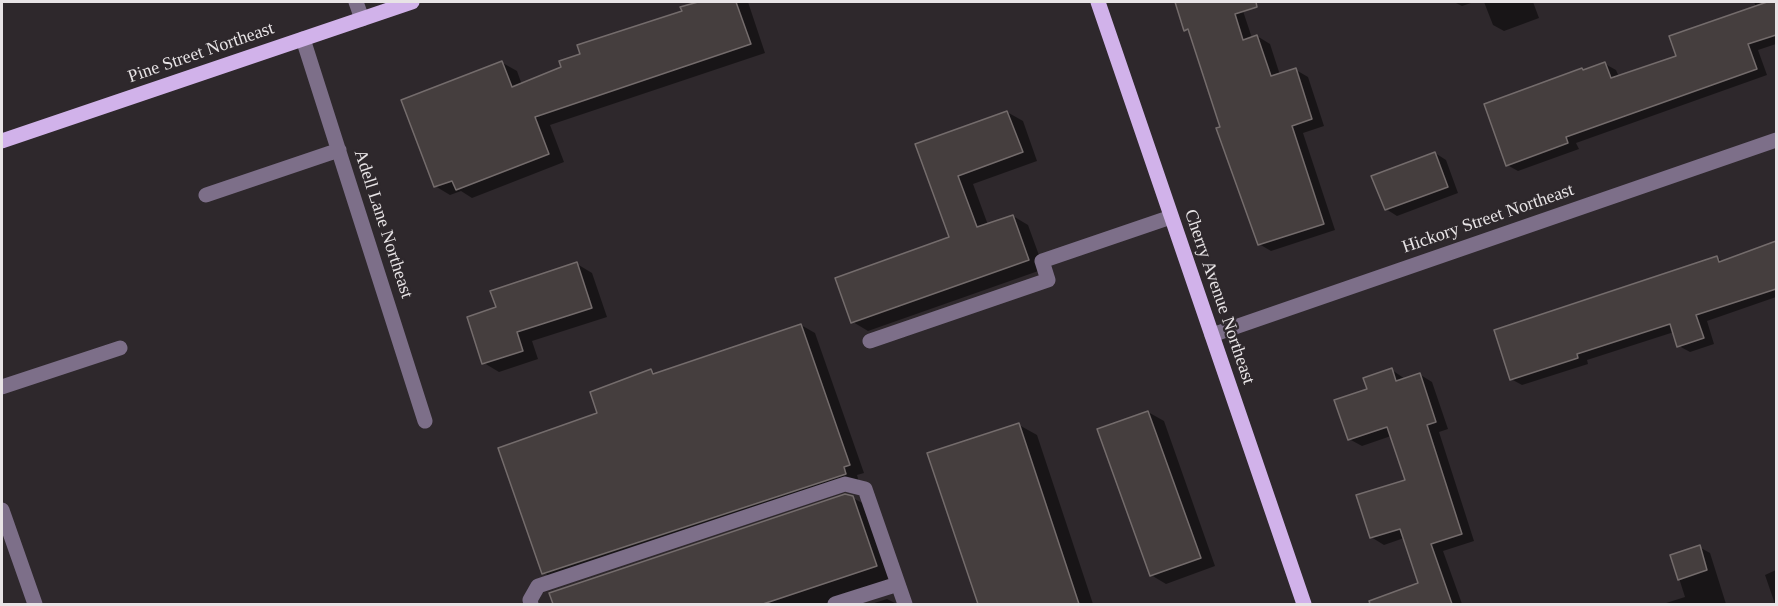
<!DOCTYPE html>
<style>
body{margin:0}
#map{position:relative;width:1778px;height:606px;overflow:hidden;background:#2e282c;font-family:"Times New Roman",serif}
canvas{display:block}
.frame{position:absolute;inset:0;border:3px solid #e8e4e6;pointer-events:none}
</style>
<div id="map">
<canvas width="1778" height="606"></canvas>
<div class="frame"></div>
</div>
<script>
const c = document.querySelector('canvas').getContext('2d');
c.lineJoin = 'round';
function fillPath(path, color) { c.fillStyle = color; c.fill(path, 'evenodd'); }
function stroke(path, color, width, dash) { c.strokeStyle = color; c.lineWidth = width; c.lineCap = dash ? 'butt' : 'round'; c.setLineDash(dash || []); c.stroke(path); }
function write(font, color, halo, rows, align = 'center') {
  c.font = font + ' "Times New Roman",serif'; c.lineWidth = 4.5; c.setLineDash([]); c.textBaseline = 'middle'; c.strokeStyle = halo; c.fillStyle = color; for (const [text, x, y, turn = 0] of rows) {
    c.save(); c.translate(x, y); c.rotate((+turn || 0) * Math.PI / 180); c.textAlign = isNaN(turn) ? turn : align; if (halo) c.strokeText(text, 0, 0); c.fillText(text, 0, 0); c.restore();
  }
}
const shadow = new Path2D(`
 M 702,2 L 748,2 L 765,53 L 550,125 L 564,162 L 472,198 L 461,191 L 450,195 L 435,186 L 501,62 L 517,71 L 522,85 L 683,12 L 682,8 Z
 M 1177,2 L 1240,2 L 1252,38 L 1257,36 L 1270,44 L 1280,75 L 1296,70 L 1308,77 L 1324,126 L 1303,133 L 1335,230 L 1271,251 L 1259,244 L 1190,32 L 1186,30 Z
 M 1454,2 L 1474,2 L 1462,6 Z
 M 1484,2 L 1533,2 L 1539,18 L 1504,31 L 1493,25 Z
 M 1754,2 L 1776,2 L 1776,44 L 1758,50 L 1767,75 L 1576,143 L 1579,149 L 1518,171 L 1507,165 L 1582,69 L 1585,71 L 1605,64 L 1616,70 L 1619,77 L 1677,57 L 1756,7 Z
 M 1007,112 L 1023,121 L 1037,161 L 973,184 L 988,225 L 1013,216 L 1028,225 L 1044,269 L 868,331 L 853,322 L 951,238 L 917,145 Z
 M 1435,153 L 1446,160 L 1458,193 L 1397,216 L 1386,209 Z
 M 1776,243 L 1776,297 L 1707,321 L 1714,344 L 1690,352 L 1679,346 L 1674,332 L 1587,360 L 1588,364 L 1522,385 L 1511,379 L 1717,258 L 1725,262 Z
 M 577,264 L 592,273 L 607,317 L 532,341 L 538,359 L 499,372 L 484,363 L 498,308 Z
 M 801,325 L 815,333 L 864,473 L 857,475 L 859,482 L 558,581 L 544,573 L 599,414 L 651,371 L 657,374 Z
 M 1392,370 L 1405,379 L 1419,374 L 1432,382 L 1448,429 L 1439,432 L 1474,541 L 1443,551 L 1462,604 L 1394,604 L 1390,595 L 1420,584 L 1404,538 L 1384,545 L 1371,537 L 1407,481 L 1391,436 L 1362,446 L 1349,439 L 1368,390 Z
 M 1148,412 L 1164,421 L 1215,566 L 1166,584 L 1151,575 Z
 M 1019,425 L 1037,435 L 1093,604 L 979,604 L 929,454 Z
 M 853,498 L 872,508 L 899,589 L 852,604 L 555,604 L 551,594 Z
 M 1699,547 L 1710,553 L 1726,604 L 1663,604 L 1685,597 L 1672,556 Z
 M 1776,570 L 1776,604 L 1775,604 L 1765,575 Z
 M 887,599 L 897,604 L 871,604 Z`);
const building = new Path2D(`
 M 698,2 L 736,2 L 751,44 L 535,117 L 549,154 L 456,190 L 452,181 L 434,187 L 401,100 L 502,61 L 512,87 L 561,67 L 559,61 L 580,54 L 577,45 L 682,11 L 680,7 Z
 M 1175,2 L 1256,2 L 1257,7 L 1235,14 L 1243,40 L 1257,35 L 1271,76 L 1296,68 L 1312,119 L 1292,126 L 1324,224 L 1258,245 L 1216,128 L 1220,127 L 1188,29 L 1184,31 Z
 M 1767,2 L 1776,2 L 1776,35 L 1748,44 L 1757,69 L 1566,137 L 1568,143 L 1506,166 L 1484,104 L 1582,68 L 1583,70 L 1605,62 L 1611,78 L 1676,56 L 1669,36 Z
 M 1007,111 L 1023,152 L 958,176 L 977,227 L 1013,215 L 1029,260 L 851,323 L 835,278 L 949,237 L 915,144 Z
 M 1435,152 L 1448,187 L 1385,210 L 1371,176 Z
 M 1776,241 L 1776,289 L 1696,315 L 1704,338 L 1677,347 L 1670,324 L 1577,354 L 1578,358 L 1510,380 L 1494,330 L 1717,256 L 1719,262 Z
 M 577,262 L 592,308 L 517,332 L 523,351 L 482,364 L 467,317 L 496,307 L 490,291 Z
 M 801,324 L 850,465 L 844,467 L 846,474 L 542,574 L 498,448 L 597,413 L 590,392 L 651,369 L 653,374 Z
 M 1392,368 L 1396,381 L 1420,373 L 1436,422 L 1427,425 L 1462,534 L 1431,544 L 1452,604 L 1370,604 L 1369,601 L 1418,583 L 1400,529 L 1370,538 L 1356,495 L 1405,480 L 1387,427 L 1348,440 L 1334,400 L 1367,389 L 1363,378 Z
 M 1148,411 L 1201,558 L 1150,576 L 1097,429 Z
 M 1019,423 L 1079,604 L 978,604 L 927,453 Z
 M 845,494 L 853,496 L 877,566 L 763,604 L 553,604 L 549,593 Z
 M 1700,545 L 1707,570 L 1678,580 L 1670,555 Z`);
const minor = new Path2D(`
 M 356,2 L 362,19
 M 303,39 L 425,421
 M 206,195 L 339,150
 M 1212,335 L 1776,140
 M 870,341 L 1048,280 L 1042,261 L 1171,217
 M 2,387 L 120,348
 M 2,510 L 35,604
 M 531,604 L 530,600 L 538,586 L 845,484 L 865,489 L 905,604
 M 835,604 L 898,584`);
const major = new Path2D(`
 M 1098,2 L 1304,604
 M 2,141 L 412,2`);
const streetNames = [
 ["Pine Street Northeast",201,53,-19],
 ["Hickory Street Northeast",1488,219,-19],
 ["Adell Lane Northeast",383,224,72],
 ["Cherry Avenue Northeast",1219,297,71]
];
fillPath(shadow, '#0007');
fillPath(building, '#453e3e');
stroke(building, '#746c6c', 1.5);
stroke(minor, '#7d6f89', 15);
stroke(major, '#d1b2ea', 15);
write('18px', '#e8e4e6', '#2e282c', streetNames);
</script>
